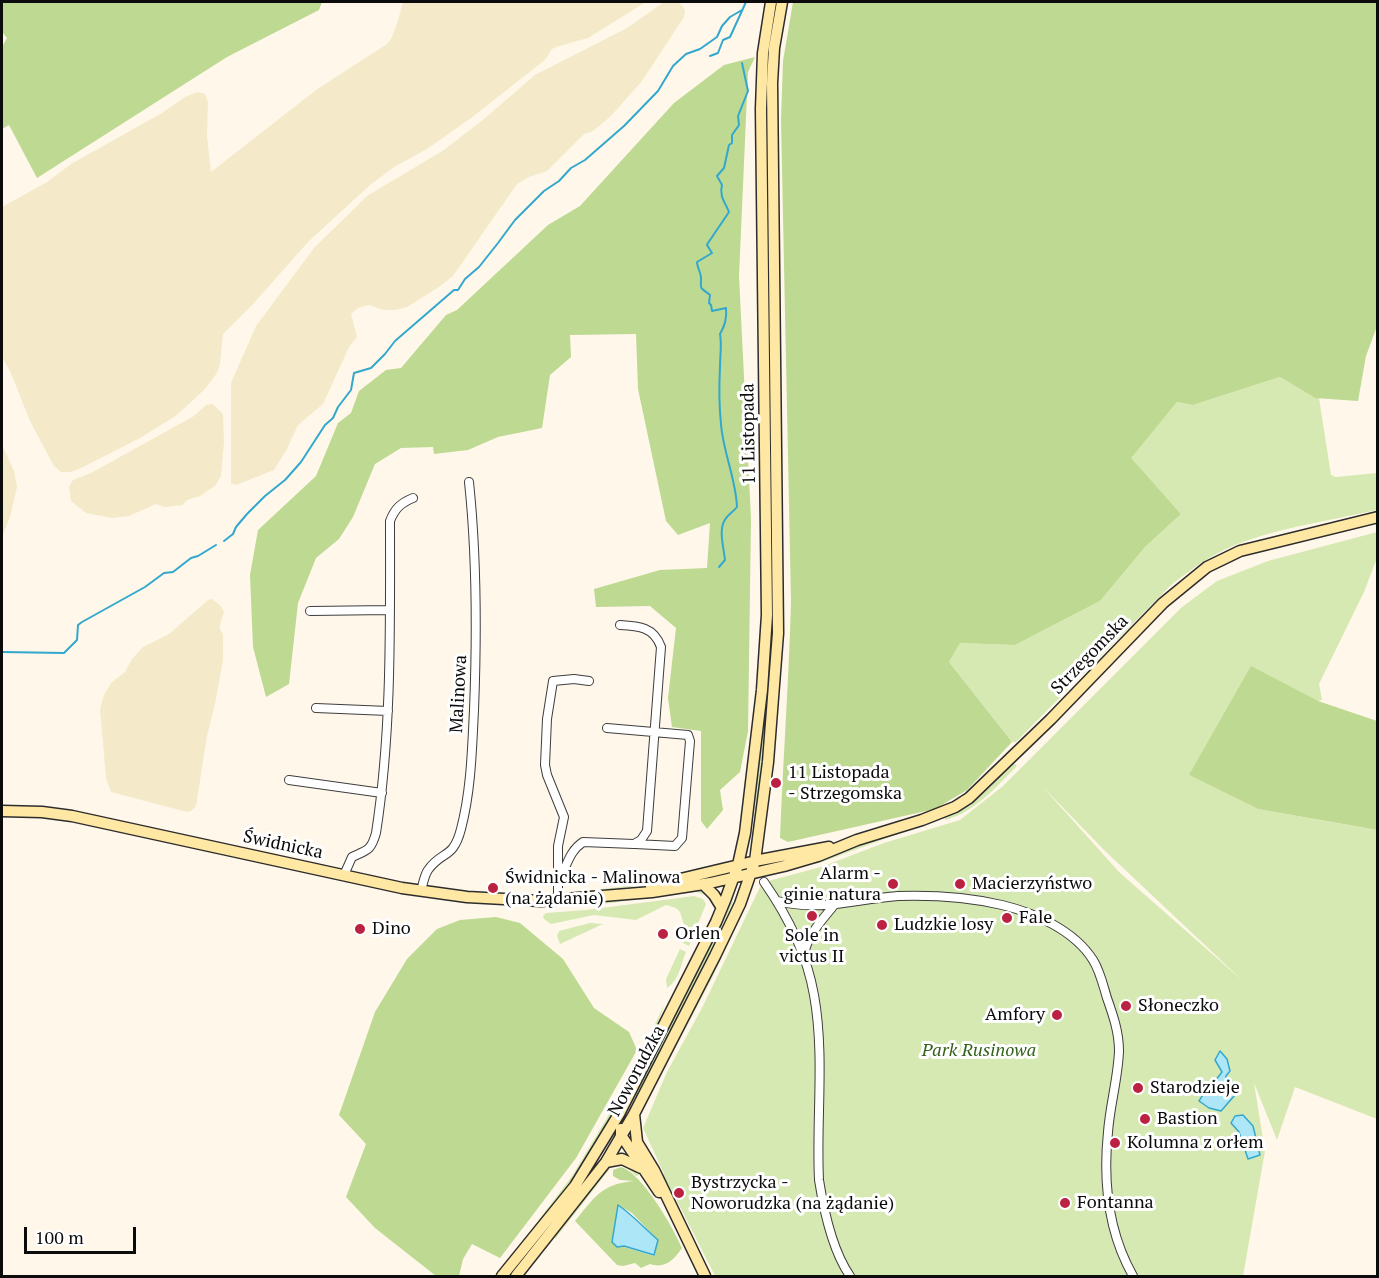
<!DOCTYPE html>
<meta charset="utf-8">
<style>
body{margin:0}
#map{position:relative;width:1379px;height:1278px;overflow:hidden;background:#fff7e9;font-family:"PT Serif",serif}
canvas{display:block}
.frame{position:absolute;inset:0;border:3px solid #0b0b0b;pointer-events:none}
.scale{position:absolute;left:24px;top:1227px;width:112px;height:27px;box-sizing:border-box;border:3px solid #0b0b0b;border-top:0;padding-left:8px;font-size:18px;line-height:21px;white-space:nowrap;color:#0b0b0b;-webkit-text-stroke:4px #fff;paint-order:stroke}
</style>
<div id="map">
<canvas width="1379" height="1278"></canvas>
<div class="frame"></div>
<div class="scale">100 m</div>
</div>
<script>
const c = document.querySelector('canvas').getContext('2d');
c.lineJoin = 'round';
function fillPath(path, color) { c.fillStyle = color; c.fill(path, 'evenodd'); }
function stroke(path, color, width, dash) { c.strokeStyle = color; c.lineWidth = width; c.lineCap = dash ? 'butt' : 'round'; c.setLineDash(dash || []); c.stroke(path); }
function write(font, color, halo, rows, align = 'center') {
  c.font = font + ' "PT Serif",serif'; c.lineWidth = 6; c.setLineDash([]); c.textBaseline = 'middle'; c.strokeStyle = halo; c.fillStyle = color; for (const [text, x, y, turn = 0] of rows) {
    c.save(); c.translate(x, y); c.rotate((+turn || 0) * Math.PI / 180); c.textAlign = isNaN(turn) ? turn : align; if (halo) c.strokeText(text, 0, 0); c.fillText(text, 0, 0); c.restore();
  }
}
const farmland = new Path2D(`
 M 403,2 L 646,2 L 588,38 L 559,46 L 552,49 L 545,60 L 471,118 L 427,149 L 394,167 L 370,185 L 308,242 L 254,303 L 223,334 L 220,363 L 217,373 L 205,389 L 189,404 L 174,417 L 140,438 L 81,468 L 70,472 L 61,472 L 54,466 L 47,453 L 30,421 L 10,371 L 2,357 L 2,207 L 47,182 L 71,164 L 162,113 L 185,97 L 198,92 L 205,94 L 208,102 L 207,136 L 211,172 L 316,90 L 387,44 L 391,39 L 397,24 Z
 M 664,2 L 679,2 L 685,10 L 684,17 L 642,81 L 611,116 L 593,131 L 584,134 L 547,171 L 529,177 L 517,184 L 453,276 L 439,287 L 407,307 L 395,310 L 383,310 L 369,305 L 358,308 L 351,314 L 357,337 L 349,347 L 323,404 L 298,425 L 287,449 L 274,470 L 236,485 L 231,483 L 231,383 L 256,326 L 314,248 L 367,196 L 444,150 L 484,119 L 535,75 L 627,28 Z
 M 213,404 L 223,414 L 224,442 L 221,476 L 215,486 L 200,496 L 187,500 L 182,505 L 165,507 L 156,504 L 129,516 L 112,518 L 86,513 L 71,501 L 69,487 L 73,480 L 91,473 L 194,416 L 206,405 Z
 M 2,445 L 14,471 L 17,487 L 10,517 L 2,537 Z
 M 212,599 L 221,606 L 224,612 L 220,625 L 220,630 L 223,634 L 223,660 L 215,704 L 207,736 L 196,806 L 191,811 L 187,812 L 111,792 L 106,778 L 100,709 L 104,695 L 111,683 L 125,672 L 132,659 L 143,647 L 169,634 L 208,600 Z`);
const green = new Path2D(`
 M 775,2 L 778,2 L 774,609 L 767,724 L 755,838 L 752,838 L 763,724 L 766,67 Z
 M 1280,377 L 1315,398 L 1319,398 L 1331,475 L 1336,477 L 1377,473 L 1377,510 C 1329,521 1261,530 1218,553 C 1201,562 1187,573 1172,584 L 1016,742 L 1012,742 L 949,662 L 960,643 L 1015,645 L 1100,601 L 1145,547 L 1181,514 L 1130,458 L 1177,402 L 1193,405 Z
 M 1377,532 L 1377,558 L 1364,592 L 1319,684 L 1322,700 L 1318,701 L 1189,775 L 1258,809 L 1376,830 L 1377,828 L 1377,1119 L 1295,1087 L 1277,1140 L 1254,1083 L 1265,1151 L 1243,1276 L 715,1276 L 672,1191 L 671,1193 L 659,1171 L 664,1174 L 643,1128 L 667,1072 L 703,1006 L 761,885 L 772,880 L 821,867 L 884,843 L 960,820 L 1003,786 L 1182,607 L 1217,581 L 1268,561 ZM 1042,786 L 1103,849 L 1243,981 L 1119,872 Z
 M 1015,764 L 1017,766 C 996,787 974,813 945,820 L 945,815 L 1010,765 Z
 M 894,831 L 898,834 L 819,863 L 790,869 Z
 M 708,866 L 710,867 L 631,887 L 569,893 L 628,886 Z
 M 696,890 L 704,891 L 708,896 L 696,892 L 579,907 L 578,906 Z
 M 694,896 L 703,899 L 706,904 L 689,946 L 683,943 L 687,935 L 680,912 L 676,908 L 666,905 L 636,920 L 594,915 L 551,924 L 544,919 L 543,916 L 546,913 L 586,910 Z
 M 730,901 L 733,902 L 694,988 L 638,1097 L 635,1096 L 660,1042 Z
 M 744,907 L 742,915 L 712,978 L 647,1102 L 645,1101 Z
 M 590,923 L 603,924 L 560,944 L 557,936 L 559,931 Z
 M 680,949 L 686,952 C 680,966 680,979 667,988 L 666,979 Z
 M 665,1003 L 651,1042 L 624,1090 Z
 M 620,1096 L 622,1097 L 573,1179 L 500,1271 L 572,1176 Z
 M 619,1162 L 631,1166 L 639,1175 L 636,1176 L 625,1166 L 612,1166 L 555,1239 L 554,1236 L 609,1165 Z`);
const forest = new Path2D(`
 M 2,2 L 322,2 L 319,10 L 227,57 L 37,178 L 9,125 L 2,129 L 2,47 L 7,38 L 2,32 Z
 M 793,2 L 1377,2 L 1377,326 L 1366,356 L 1358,401 L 1315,398 L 1280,377 L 1193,405 L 1177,402 L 1131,458 L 1181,514 L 1145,547 L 1100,601 L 1015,645 L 960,643 L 949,662 L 1012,742 L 967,790 L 935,809 L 788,842 L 780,838 C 783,759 789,680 791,601 L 781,120 L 783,61 Z
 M 755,57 L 748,72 L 739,276 L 751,519 L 748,731 L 740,772 L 720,790 L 723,810 L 707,829 L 701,821 L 701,731 L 672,727 L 668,698 L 676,628 L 650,606 L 596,607 L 594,589 L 660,570 L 707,568 L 710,523 L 678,535 L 666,521 L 638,389 L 636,334 L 570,335 L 571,357 L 550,375 L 542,428 L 498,437 L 468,450 L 434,454 L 433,447 L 401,448 L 375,464 L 353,517 L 339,539 L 316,558 L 298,603 L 289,684 L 266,697 L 253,647 L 250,575 L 258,530 L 316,476 L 338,423 L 351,413 L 359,391 L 386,370 L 401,368 L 446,315 L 457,310 L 548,225 L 580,206 L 674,103 L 724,65 Z
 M 1251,666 L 1318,701 L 1377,721 L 1377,830 L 1258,809 L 1189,775 Z
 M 496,917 L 520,923 L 563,959 L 594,1008 L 629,1032 L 637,1050 L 576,1158 L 500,1258 L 472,1244 L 463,1259 L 459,1276 L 436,1276 L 375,1228 L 346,1197 L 366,1144 L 339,1115 L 375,1012 L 407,959 L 437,929 L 460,920 Z
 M 621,1167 C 642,1173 673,1227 682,1248 C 674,1260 665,1269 650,1264 L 641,1268 L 635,1263 L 623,1266 L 617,1265 L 575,1221 C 594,1198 601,1184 634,1181 L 620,1180 L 613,1176 L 613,1170 ZM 618,1205 L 632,1213 L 658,1240 L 654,1256 L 624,1247 L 617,1247 L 612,1242 Z`);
const water = new Path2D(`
 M 1220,1051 L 1227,1059 L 1230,1071 L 1226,1076 L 1226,1079 L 1230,1080 L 1237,1086 L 1235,1095 L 1221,1111 L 1209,1108 L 1199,1101 C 1206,1089 1215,1082 1222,1072 L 1215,1060 Z
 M 1243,1115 L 1253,1126 L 1260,1155 L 1248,1159 L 1239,1132 L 1231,1123 L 1235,1116 Z
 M 618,1205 C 633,1215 644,1228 658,1240 L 654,1255 L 624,1246 L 617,1247 L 612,1242 Z`);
const stream = new Path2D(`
 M 710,56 L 718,53 L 723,40 L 730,37 L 746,2
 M 224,541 L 233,534 L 236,527 L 247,514 L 265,496 L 285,480 L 301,462 L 325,425 L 333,418 L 338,407 L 351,390 L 354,373 L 371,368 L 385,354 L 395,341 L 454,290 L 458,290 L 465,279 L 479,267 L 498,243 L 515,220 L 544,191 L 559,181 L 571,168 L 585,160 L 624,126 L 658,91 L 673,66 L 686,54 L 700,49 L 717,37 L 722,26 L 730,17 L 742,10
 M 719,567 L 725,560 C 724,548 717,527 727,517 C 730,513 733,512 737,507 C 736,479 723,452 721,424 C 719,405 719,386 720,367 C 720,355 722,345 720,334 C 725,326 727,318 726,308 L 712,311 L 711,305 L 709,303 L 710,295 C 699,286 701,291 701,278 C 701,273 697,267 697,262 L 712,253 L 707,245 L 708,243 L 729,212 C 725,202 719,196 722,185 L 717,176 L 724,168 L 729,145 L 732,143 L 732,135 L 739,125 L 738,116 L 748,91 L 742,63
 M 2,652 L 64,653 L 77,640 L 78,625 L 82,622 L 145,587 L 164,573 L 173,572 L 191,558 L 198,556 L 216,545`);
const street = new Path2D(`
 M 310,611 L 390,610
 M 316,708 L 388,711
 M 607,728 L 688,735 L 690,741 L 682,838 L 675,846 L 635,844
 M 289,780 L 382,793
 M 344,875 L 352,857 C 367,850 371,851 376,833 C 392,730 390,625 390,521 C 395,508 401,503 413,498
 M 558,881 C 567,868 568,852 583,842 L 634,844 L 641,840 L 647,831 L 661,647 C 654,627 639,626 620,625
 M 764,882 C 787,915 807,955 814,995 C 825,1056 816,1119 819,1180 C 824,1212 832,1250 850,1276
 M 421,891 C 423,884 424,876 428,870 C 442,850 453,860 461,829 C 471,791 472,750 474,710 C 477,634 477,558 469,482
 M 558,900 L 558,846 L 564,817 L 547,775 L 545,765 L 547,719 L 553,681 L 574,679 L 589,681
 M 777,901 C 822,912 854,899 898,896 C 932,895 968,897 1002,905 C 1035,913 1074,930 1093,960 C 1100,971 1103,985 1107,998 C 1113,1015 1119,1032 1119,1051 C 1118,1078 1110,1105 1108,1132 C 1103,1181 1108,1232 1133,1276
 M 804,956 C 806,936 823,919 835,904`);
const secondary = new Path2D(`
 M 2,811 L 42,812 L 72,816 L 402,888 L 467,897 L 541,901 L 652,892 L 710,883 L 784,866 L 818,856 L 857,840 L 922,820 L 955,807 L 969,798 L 1051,719 L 1163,603 L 1207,567 L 1240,551 L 1378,517
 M 703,884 L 714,895 L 722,908
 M 651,886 L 760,860 L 829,847
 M 634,1114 L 637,1142 L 654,1170 L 705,1276
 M 621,1129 L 621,1135 L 659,1192
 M 606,1162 L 622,1159 L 641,1168
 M 502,1276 L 575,1186 L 619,1114 L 716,922 L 726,898 L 738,865 L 745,833 L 762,690 L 767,615 L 761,109 L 763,53 L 771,2
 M 516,1276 L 606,1162 L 634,1114 L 715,956 L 740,904 L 755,861 L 768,762 L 778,633 L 772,83 L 774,48 L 782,2`);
const markers = [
 [776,783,6,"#bb2241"],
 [893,884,6,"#bb2241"],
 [960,884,6,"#bb2241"],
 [493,888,6,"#bb2241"],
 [812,916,6,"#bb2241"],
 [1007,918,6,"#bb2241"],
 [882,925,6,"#bb2241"],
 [360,929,6,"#bb2241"],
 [663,934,6,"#bb2241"],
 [1126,1006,6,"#bb2241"],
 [1057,1015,6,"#bb2241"],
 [1138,1088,6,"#bb2241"],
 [1145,1119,6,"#bb2241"],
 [1115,1143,6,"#bb2241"],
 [679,1193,6,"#bb2241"],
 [1065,1203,6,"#bb2241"]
];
const streetNames = [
 ["11 Listopada",749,434,-91],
 ["Strzegomska",1090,655,-46],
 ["Malinowa",459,694,-87],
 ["Świdnicka",283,845,12],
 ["Noworudzka",637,1071,-62]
];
const poiNames = [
 ["11 Listopada",788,773],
 ["- Strzegomska",788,794],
 ["Alarm -",881,874,"right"],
 ["ginie natura",881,895,"right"],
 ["Świdnicka - Malinowa",505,878],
 ["(na żądanie)",505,899],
 ["Macierzyństwo",972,884],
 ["Fale",1019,918],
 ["Ludzkie losy",894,925],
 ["Dino",372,929],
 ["Orlen",675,934],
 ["Sole in",812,936,"center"],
 ["victus II",812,957,"center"],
 ["Słoneczko",1138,1006],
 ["Amfory",1045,1015,"right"],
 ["Starodzieje",1150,1088],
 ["Bastion",1157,1119],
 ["Kolumna z orłem",1127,1143],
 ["Bystrzycka -",691,1183],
 ["Noworudzka (na żądanie)",691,1204],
 ["Fontanna",1077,1203]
];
const parkNames = [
 ["Park Rusinowa",979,1051]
];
fillPath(farmland, '#f4eac9');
fillPath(green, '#d7e9b3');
fillPath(forest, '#bdd992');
fillPath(water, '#ade6f6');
stroke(water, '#33a8ce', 1.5);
stroke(stream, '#33a8ce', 2);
stroke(street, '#3e3e3e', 10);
stroke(secondary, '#2d2d2d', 13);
stroke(street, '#fff', 8);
stroke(secondary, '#ffe7a4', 10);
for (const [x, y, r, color] of markers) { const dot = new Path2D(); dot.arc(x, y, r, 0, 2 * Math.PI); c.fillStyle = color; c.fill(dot); stroke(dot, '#fff', 2); }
write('18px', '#0b0b0b', '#fff', streetNames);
write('18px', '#0b0b0b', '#fff', poiNames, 'left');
write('italic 18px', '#35621b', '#fff', parkNames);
</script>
